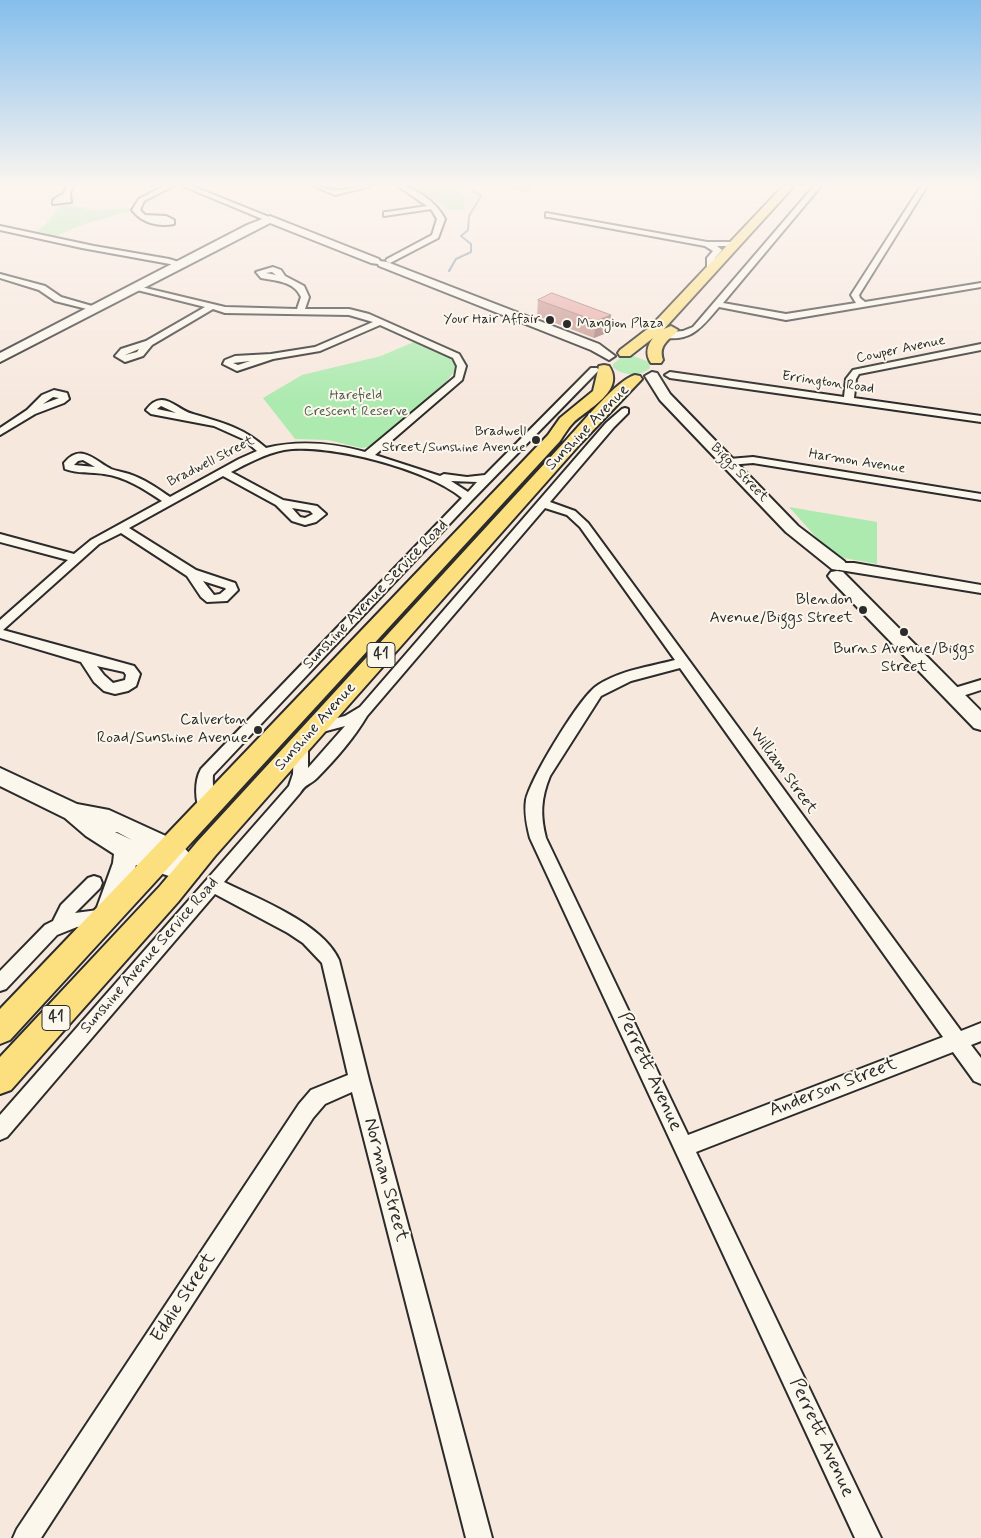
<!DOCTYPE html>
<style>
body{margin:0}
canvas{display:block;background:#f7e8de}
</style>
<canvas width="981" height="1538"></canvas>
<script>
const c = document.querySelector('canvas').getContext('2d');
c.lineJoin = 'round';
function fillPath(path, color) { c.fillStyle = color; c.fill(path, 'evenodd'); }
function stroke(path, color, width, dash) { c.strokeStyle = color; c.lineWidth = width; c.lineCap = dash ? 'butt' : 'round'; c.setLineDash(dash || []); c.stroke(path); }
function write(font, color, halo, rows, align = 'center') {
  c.font = font + ' Mynerve,sans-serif'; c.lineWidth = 4; c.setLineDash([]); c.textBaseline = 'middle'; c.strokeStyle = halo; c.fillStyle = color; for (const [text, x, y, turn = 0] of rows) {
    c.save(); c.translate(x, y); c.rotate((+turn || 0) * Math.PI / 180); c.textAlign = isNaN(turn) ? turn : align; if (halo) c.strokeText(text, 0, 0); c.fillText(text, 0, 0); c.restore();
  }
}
const green = new Path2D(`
 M 412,186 L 452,186 L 466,197 L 463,210 L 451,210 Z
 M 70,205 L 96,211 L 129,208 L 130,211 L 84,224 L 56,236 L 37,231 L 46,224 L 60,206 Z
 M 416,341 C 430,347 452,353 456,369 L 446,382 L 369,447 L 361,448 L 328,440 L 295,439 L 263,398 L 302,375 L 381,356 Z
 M 634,356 L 649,362 L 650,368 C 641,377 622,376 613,367 L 613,364 L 622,357 Z
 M 789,507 L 877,522 L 877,564 L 833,556 Z`);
const stream = new Path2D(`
 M 449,271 L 456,259 L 471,252 L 471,244 L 461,236 L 468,230 L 469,216 L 481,196 L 466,186`);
const street = new Path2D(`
 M 67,186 L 73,186 L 70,194 L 71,202 L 53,204 L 53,200 L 64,193 Z
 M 164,186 L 173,186 L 144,201 L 140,210 L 145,215 L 166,216 L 174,220 L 174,224 C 158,227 142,223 132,210 L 139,199 Z
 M 183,186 L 192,186 L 274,219 L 267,221 Z
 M 313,186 C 321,186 330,191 338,190 C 349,190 359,186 371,186 L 335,195 Z
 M 398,186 C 415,186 437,203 445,219 L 438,238 L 390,263 L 386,261 L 387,259 L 432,235 L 437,219 L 431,209 L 384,216 L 384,212 L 387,212 L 427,206 Z
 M 814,186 L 821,186 L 723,303 L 786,314 L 856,303 L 851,295 L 921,186 L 927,186 L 859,295 L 860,298 L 865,302 L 981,283 L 981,287 L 786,320 L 719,307 C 701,328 691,343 660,337 L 660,333 L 683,331 L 693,327 Z
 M 546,213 L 707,242 L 735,242 L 739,244 L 735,246 L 717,246 L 722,250 L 715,258 L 715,269 L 711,271 L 707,269 L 707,258 L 713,251 L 705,246 L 549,217 L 546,217 Z
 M 0,226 L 94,246 L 169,259 L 185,264 L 181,266 L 82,248 L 0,230 Z
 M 273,267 L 281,270 L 285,276 L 304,286 L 309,297 L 305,309 L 349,309 L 369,314 L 459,354 L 466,366 L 462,380 L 375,455 L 440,476 L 444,474 L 467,477 L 485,475 L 591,368 L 597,368 L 599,370 L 472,500 L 213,775 C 212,786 216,807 213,814 L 207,816 L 201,814 C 195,802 194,781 201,769 L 462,498 C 427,469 329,443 284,450 C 265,454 248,463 231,472 L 283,500 L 317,506 L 326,514 L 316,522 L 305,525 L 292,521 L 276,505 L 223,476 L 129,528 L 196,570 L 235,583 L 238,590 L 227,601 L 207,602 L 201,597 L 187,576 L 121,533 L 99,544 L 3,630 L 134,666 L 140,674 L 136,686 L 128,691 L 115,694 L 104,691 L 94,682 L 81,662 L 0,638 L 0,620 L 68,560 L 0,542 L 0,534 L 74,554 L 91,540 L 162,501 C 144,489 126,477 104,474 C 91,472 78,474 65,469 L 64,463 C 81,442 95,461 111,469 C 116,471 123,472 129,474 C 144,479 157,488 170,497 L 239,459 L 257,451 L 243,439 L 214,426 L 151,414 L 146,410 C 163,387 176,410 193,414 C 221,422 244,428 266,448 C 300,440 332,443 365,452 L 455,377 L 457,366 L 453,358 L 380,325 L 320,351 L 273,359 L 237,371 L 223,364 L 225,360 L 235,356 L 271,354 L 315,347 L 373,322 L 349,315 L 225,313 L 213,309 L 152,345 L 143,356 L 125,362 L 115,356 L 121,349 L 146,341 L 205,307 L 133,289 L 133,285 L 225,307 L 297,309 L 301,297 C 294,281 276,281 261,278 L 256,272 ZM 272,272 L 276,275 L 266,273 ZM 139,349 L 137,352 L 125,355 ZM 250,361 L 238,365 L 233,363 ZM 161,406 L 176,413 L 157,409 ZM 83,460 L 95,467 L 74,465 L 78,461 ZM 451,481 L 477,482 L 468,492 ZM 292,508 L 310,511 L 313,514 L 305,518 L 300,517 ZM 203,581 L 225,588 L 226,589 L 220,594 L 214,595 ZM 97,666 L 124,672 L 126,675 L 125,680 L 113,683 L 104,675 Z
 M 0,274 L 45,286 L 61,297 L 99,308 L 95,311 L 55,301 L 39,290 L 0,278 Z
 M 981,344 L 981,350 L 859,374 L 856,379 L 854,398 L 981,416 L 981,422 L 670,378 L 665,375 L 670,372 L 844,397 L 846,379 L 853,370 Z
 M 54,390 L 67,393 L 69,399 L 64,403 L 35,414 L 0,435 L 0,428 L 27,410 L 42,395 ZM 53,397 L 59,398 L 43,404 Z
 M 625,408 L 628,409 L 628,413 L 614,427 L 550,502 L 575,511 L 588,523 L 961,1031 L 981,1023 L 981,1041 L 971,1045 L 981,1058 L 981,1084 L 974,1081 L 953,1052 L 696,1152 L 881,1538 L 855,1538 L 530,838 C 527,826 524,813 526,800 C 531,778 580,696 598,685 C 621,670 649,667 675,660 L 580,527 L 567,515 L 545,508 L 367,716 C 354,738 335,760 317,778 C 310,785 306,783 300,793 L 224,882 C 260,900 322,923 339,960 L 369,1080 L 492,1538 L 466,1538 L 352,1092 L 325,1104 L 313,1118 L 41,1538 L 13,1538 L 17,1529 L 299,1104 L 311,1090 L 348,1075 L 322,963 L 303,943 L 288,933 L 215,894 L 7,1137 L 0,1140 L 0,1115 L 289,786 L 293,774 L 294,744 L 296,740 L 301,739 L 306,740 L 308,744 L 308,768 L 345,726 L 315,734 L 310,733 L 308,729 L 310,725 L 345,716 L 360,707 L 606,423 L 622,409 ZM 680,668 L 943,1037 L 688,1135 L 546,838 C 540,815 541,798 550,776 L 601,696 L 631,681 Z
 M 753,457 L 981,494 L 981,500 L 753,463 L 729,465 L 724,462 L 729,459 Z
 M 844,563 L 854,563 L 981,585 L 981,593 L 840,570 L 838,567 L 840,564 Z
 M 981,680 L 981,690 L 953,699 L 948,698 L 946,694 L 948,690 Z
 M 94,876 L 100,878 L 102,883 L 100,888 L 75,913 L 98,910 L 112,913 L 115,918 L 112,923 L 77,927 L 57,935 L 6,989 L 0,991 L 0,971 L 45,925 L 53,921 L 61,905 L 88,878 Z`);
const secondary = new Path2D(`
 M 270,216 L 379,259 L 380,261 L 387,262 L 599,344 L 615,356 L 609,360 L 591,350 L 379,266 L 378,264 L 371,263 L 270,223 L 0,362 L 0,353 L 247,225 Z
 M 652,372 L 657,373 L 670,394 L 798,526 L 844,561 L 847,565 L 844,569 L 838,570 L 832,569 L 786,532 L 660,400 L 645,376 Z
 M 837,571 L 843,572 L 981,711 L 981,730 L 974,728 L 831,580 L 828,576 L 831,572 Z
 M 0,768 L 77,804 L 109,810 L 179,842 L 198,863 L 202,870 L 198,877 L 190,880 L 179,874 L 172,877 L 136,865 L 116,920 L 107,924 L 98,920 L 95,913 L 113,863 L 114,854 L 86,836 L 65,818 L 0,786 ZM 115,832 L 117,832 L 132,840 Z`);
const primary = new Path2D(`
 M 783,186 L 794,186 L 664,329 L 671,326 L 678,330 C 669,341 658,344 663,360 L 661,363 L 651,363 C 645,354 647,346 653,338 L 630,356 L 620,356 L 618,353 L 620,350 L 650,327 Z
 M 604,365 L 609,366 C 626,391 587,409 573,423 C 568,428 564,435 560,441 L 10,1040 L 0,1044 L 0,1009 L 548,435 L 560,418 L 593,391 L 599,366 Z
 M 635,375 L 640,376 L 642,379 L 580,444 L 215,856 L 178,902 L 11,1090 L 0,1094 L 0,1057 L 160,886 L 197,842 L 568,438 C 582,423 618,379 635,375 Z`);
const wall = new Path2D(`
 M 506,186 L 535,186 L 527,192 L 506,188 Z
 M 538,300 L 611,315 L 609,332 L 594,338 L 537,316 Z`);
const shadedWall = new Path2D(`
 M 527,186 L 535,186 L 527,192 Z
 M 611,315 L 609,332 L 594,338 L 596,321 Z`);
const building = new Path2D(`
 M 552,293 L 611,315 L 596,321 L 538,300 Z`);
const markers = [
 [550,320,5,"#2b2b2b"],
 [567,324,5,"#2b2b2b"],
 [536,440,5,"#2b2b2b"],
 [863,610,5,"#2b2b2b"],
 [904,632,5,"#2b2b2b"],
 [258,730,5,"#2b2b2b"]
];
const farPoinames = [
 ["Your Hair Affair",540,320],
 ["Mangion Plaza",577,324,"left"],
 ["Bradwell",526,432],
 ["Street/Sunshine Avenue",526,448]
];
const farStreetnames = [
 ["Cowper Avenue",901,350,-12],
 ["Errington Road",828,383,8],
 ["Bradwell Street",211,462,-27],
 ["Harmon Avenue",857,462,9],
 ["Biggs Street",739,473,46]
];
const farParknames = [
 ["Harefield",356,396],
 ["Crescent Reserve",356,412]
];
const shields = [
 [381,655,28],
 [56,1018,28]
];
const shieldNames = [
 ["41",381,655],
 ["41",56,1018]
];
const streetNames = [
 ["Sunshine Avenue",588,428,-46],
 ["Sunshine Avenue Service Road",376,595,-46],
 ["Sunshine Avenue",316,727,-48],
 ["William Street",783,771,54],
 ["Sunshine Avenue Service Road",150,956,-49]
];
const poiNames = [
 ["Blendon",853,601],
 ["Avenue/Biggs Street",853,619],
 ["Burns Avenue/Biggs",904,650,"center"],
 ["Street",904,668,"center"],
 ["Calverton",248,721],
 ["Road/Sunshine Avenue",248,739]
];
const nearStreetnames = [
 ["Perrett Avenue",649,1072,65],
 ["Anderson Street",833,1088,-21],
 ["Norman Street",385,1180,75],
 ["Eddie Street",184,1298,-57],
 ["Perrett Avenue",821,1438,65]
];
fillPath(green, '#adeab0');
stroke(stream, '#688da2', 2);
stroke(street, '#2b2b2b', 4);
stroke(secondary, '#2b2b2b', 4);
stroke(primary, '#2b2b2b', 4);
fillPath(street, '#fbf7ec');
fillPath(secondary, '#fbf7ec');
fillPath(primary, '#fce080');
fillPath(wall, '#c89590');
fillPath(shadedWall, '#a27976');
fillPath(building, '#e8ada8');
stroke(building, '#a27976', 1);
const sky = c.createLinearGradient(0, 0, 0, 401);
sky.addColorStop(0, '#85beec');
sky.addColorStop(0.46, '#fbf5f0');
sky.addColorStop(1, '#fbf5f000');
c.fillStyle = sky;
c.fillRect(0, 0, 981, 401);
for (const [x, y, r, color] of markers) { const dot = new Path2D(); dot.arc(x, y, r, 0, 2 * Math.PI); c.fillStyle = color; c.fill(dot); stroke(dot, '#fbf7ec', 2); }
write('14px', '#2b2b2b', '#fbf7ec', farPoinames, 'right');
write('14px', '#2b2b2b', '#fbf7ec', farStreetnames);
write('14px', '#4c5b4c', '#fbf7ec', farParknames);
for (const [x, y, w] of shields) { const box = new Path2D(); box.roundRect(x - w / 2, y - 12.5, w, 25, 4); c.fillStyle = '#fbf7ec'; c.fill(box); stroke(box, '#2b2b2b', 1); }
write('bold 15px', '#2b2b2b', null, shieldNames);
write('16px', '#2b2b2b', '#fbf7ec', streetNames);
write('16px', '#2b2b2b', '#fbf7ec', poiNames, 'right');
write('19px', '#2b2b2b', '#fbf7ec', nearStreetnames);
</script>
